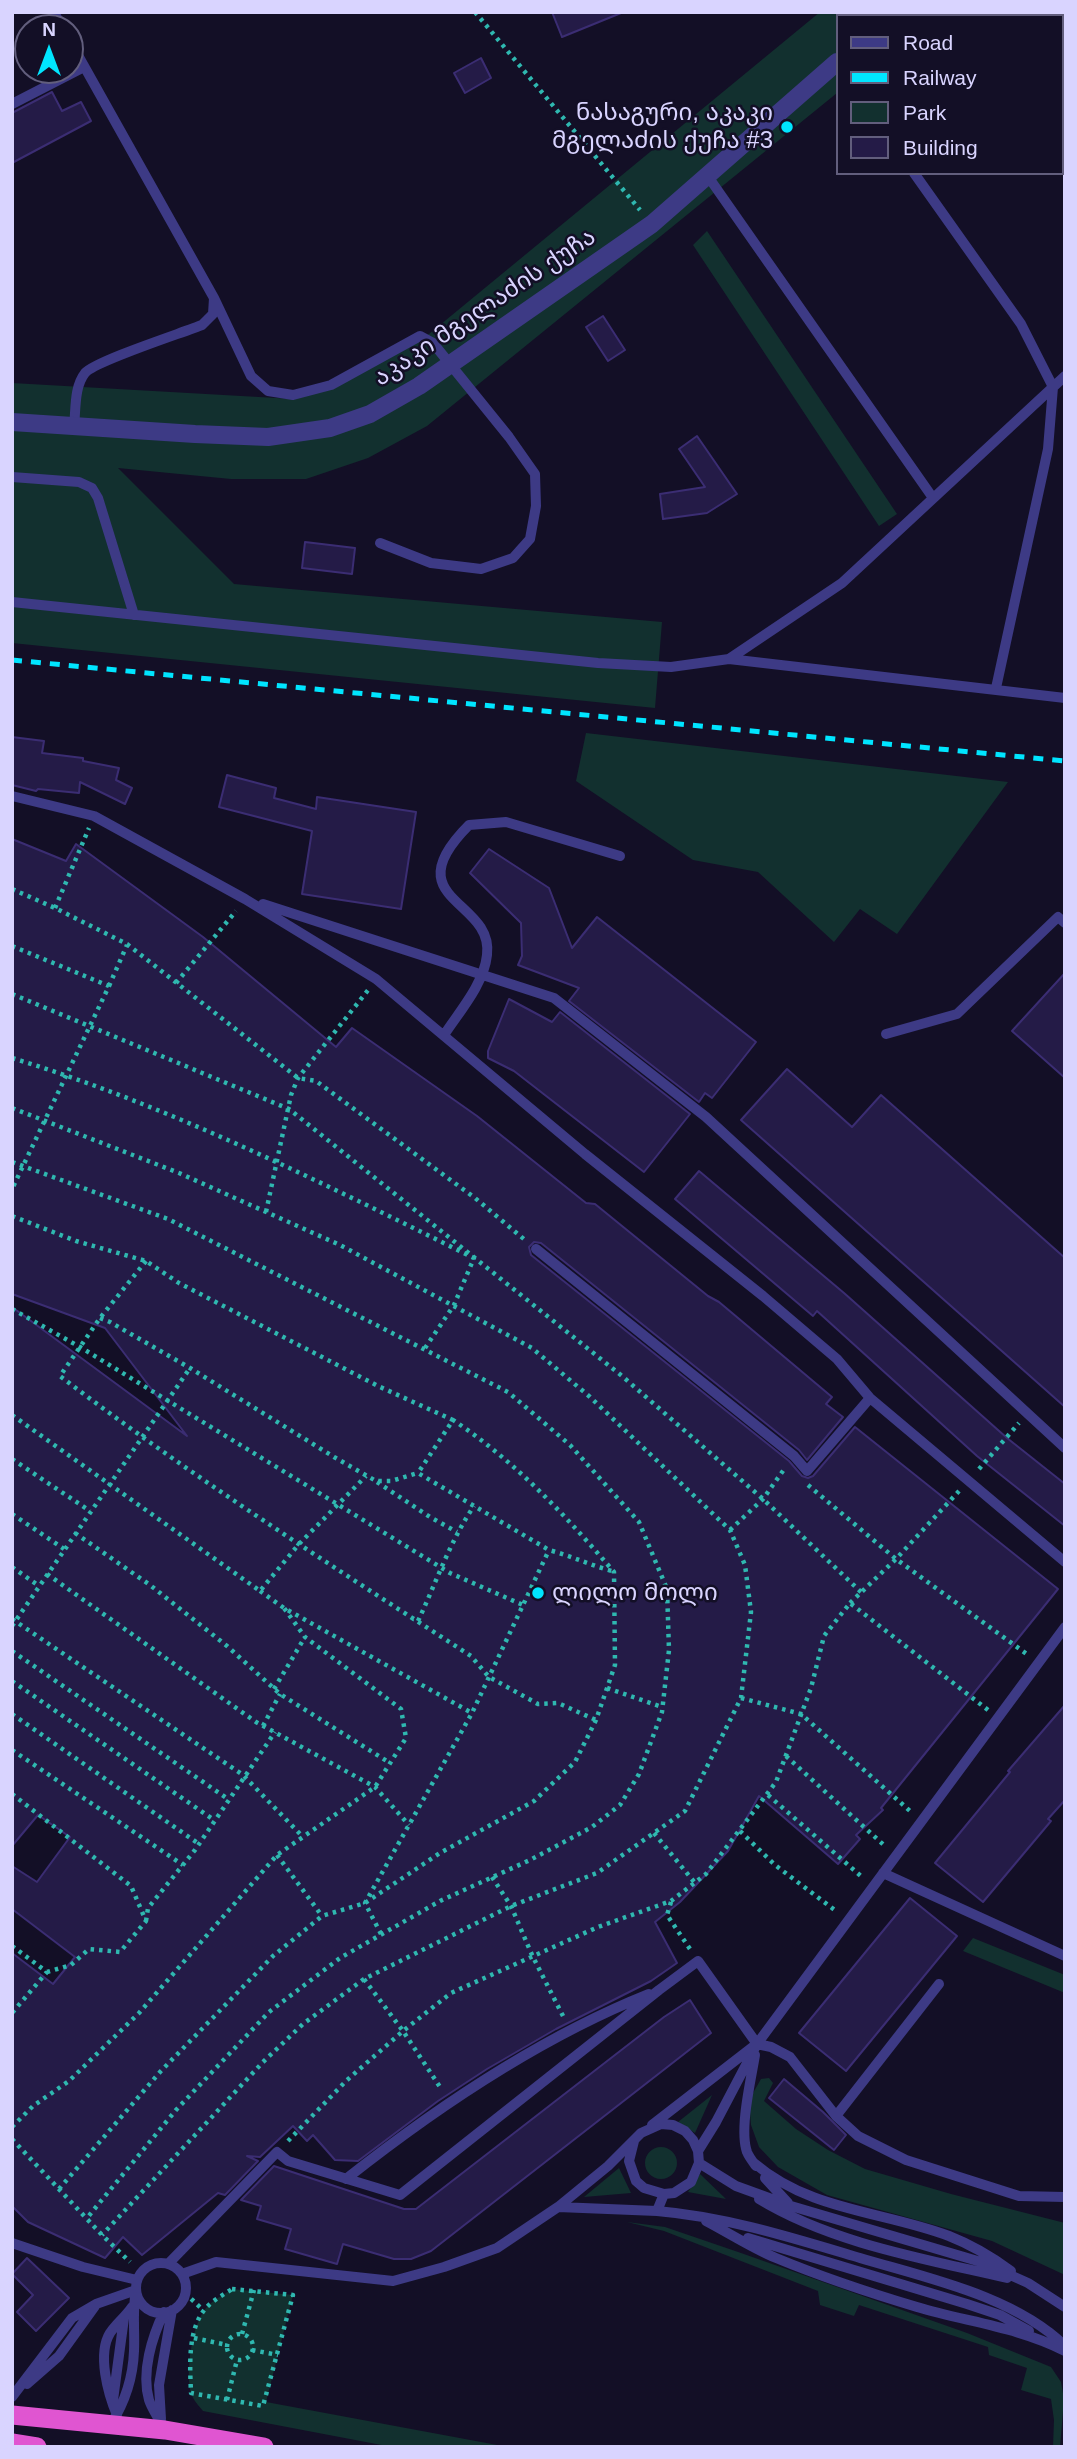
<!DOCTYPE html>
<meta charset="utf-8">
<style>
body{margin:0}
#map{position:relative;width:1077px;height:2459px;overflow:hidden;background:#130f26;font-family:Helvetica,sans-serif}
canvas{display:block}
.frame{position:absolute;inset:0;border:14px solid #d9d4ff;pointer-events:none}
.legend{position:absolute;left:836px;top:14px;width:228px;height:161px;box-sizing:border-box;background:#130f26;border:2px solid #625e7d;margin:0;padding:9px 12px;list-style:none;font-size:21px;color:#d9d4ff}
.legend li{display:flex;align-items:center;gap:14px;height:35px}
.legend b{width:35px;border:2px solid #625e7d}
.north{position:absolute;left:14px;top:14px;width:70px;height:70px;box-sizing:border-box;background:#130f26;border:2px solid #625e7d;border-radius:50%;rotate:0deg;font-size:19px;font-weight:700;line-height:28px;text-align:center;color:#d9d4ff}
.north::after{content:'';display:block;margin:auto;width:24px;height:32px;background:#00e5ff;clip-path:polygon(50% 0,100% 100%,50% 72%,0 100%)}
</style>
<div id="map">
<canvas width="1077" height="2459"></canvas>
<div class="frame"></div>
<ul class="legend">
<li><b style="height:9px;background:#3d3a85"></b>Road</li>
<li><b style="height:9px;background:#00e5ff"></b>Railway</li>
<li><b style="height:19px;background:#12302f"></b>Park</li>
<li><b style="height:19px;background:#241b47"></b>Building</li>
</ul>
<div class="north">N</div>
</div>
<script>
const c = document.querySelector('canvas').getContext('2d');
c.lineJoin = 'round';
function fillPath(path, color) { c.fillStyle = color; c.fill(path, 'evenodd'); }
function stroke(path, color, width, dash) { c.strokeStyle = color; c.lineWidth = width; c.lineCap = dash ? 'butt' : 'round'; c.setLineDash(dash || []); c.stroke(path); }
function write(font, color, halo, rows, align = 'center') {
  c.font = font + ' Helvetica,"Noto Sans Georgian",sans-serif'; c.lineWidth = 5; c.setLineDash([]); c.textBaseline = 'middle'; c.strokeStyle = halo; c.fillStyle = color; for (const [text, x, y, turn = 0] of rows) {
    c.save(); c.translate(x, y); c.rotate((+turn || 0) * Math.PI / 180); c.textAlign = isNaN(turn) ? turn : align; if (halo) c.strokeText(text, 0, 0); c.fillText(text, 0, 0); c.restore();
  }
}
const green = new Path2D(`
 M 820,12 L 937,12 L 932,16 L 837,16 L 837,93 L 427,426 L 368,458 L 306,479 L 231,479 L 118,468 L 234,584 L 662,622 L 655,708 L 12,643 L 12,383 L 294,399 L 340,384 L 429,334 Z
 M 707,231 L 897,514 L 879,526 L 693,245 Z
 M 586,733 L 1008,782 L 897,934 L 860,909 L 834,942 L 758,872 L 693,860 L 576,781 Z
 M 973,1938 L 1065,1975 L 1065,1993 L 963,1951 Z
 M 769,2078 L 773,2083 L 764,2101 L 796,2129 L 828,2150 L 865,2169 L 951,2194 L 1065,2223 L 1065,2275 L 992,2241 L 827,2195 L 778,2167 L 759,2147 L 751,2125 L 749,2100 L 761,2079 Z
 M 712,2095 L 695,2133 L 678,2122 Z
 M645 2163a16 16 0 1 1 32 0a16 16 0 1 1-32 0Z
 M 619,2168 L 631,2193 L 584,2197 Z
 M 700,2174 L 726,2199 L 688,2192 Z
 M 627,2222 L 665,2227 L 741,2253 L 967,2333 L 1051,2367 L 1061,2382 L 1064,2399 L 1060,2447 L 1053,2447 L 1054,2420 L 1051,2399 L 1021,2390 L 1027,2368 L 989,2355 L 988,2347 L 859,2305 L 854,2316 L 820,2305 L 818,2291 L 664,2231 Z
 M 232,2289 L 293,2295 L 266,2402 L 508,2447 L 392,2447 L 203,2411 C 199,2406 193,2400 191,2393 C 185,2373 192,2324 206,2308 C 213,2300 223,2295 232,2289 Z`);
const building = new Path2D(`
 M 552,12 L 621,12 L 621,13 L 562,37 Z
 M 481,58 L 491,78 L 465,93 L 454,73 Z
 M 52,92 L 62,111 L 81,102 L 91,121 L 12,163 L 12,113 Z
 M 603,316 L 625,350 L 608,361 L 586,327 Z
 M 697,436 L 737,494 L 707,513 L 663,519 L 660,494 L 705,487 L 679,449 Z
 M 305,542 L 355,548 L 352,574 L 302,568 Z
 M 12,737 L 44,741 L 42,753 L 83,758 L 83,761 L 119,768 L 116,780 L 132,788 L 125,804 L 80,782 L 79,793 L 38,789 L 36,791 L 12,785 Z
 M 227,775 L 276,788 L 274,798 L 316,809 L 317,797 L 416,812 L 401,909 L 302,894 L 312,831 L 219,807 Z
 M 12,839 L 66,861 L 76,844 L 203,937 L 336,1047 L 352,1028 L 477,1116 L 586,1203 L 595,1204 L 708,1296 L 719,1302 L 832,1397 L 826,1404 L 843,1417 L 807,1460 L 799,1450 L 541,1243 L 534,1242 L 529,1247 L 531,1255 L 789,1461 L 802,1476 L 808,1478 L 813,1476 L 855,1427 L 1058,1589 L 881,1808 L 883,1810 L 856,1835 L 860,1839 L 838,1864 L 759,1796 L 728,1851 L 680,1902 L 655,1922 L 677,1963 L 651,1981 L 556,2029 L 487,2069 L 438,2101 L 358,2161 L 335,2160 L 313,2135 L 307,2141 L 293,2126 L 260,2157 L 247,2156 L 258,2161 L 225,2195 L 218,2193 L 142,2255 L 123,2237 L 105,2258 L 28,2222 L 12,2206 L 12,1953 L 53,1984 L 75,1957 L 12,1909 L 12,1866 L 37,1882 L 70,1837 L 38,1815 L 12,1846 L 12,1307 L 187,1436 L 105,1328 L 12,1294 Z
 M 489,849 L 549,888 L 572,948 L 597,917 L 756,1042 L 712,1098 L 705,1093 L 699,1102 L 569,1001 L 579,988 L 518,965 L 522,956 L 521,923 L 470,873 Z
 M 1065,973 L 1065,1078 L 1012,1031 Z
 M 509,999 L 552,1022 L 560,1012 L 690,1114 L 644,1172 L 514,1071 L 488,1058 L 488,1051 Z
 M 787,1069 L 852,1127 L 881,1095 L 1065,1258 L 1065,1407 L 741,1120 Z
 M 699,1171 L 844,1293 L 1007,1438 L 1065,1484 L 1065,1526 L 977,1456 L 817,1311 L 813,1316 L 675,1199 Z
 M 1065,1705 L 1065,1800 L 1048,1819 L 1051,1821 L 983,1902 L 935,1863 L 1010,1772 L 1008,1771 Z
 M 910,1898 L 957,1936 L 846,2071 L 799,2033 Z
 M 690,2000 L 711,2033 L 431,2251 L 411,2259 L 394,2259 L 343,2244 L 337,2264 L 285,2249 L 291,2229 L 257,2219 L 261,2206 L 241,2200 L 274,2166 L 404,2209 L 416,2209 L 664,2017 Z
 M 784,2079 L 823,2112 L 846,2135 L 834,2150 L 769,2098 Z
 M 27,2258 L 69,2298 L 36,2331 L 17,2312 L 33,2295 L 12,2274 Z`);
const path = new Path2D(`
 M 475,12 L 640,210
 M 12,889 L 55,908 L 127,944 L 298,1078 L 316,1081 L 475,1198 L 525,1240
 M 55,908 L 89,828
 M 12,946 L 109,986 L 12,1189
 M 176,983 L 236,911
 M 109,986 L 127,945
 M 12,994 L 289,1109 L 622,1376 L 763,1499 L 861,1592
 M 12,1058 C 173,1107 324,1184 474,1258 L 454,1305 L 423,1351
 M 12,1108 L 179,1173 L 340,1245 L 532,1348 L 590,1397 L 730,1530 L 745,1565 L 751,1612 L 741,1698 L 685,1811 L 597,1873 L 511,1906 L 364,1979 L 303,2024 L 263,2062 L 102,2235
 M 12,1162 L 168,1219 L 508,1392 L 570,1445 L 639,1522 L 667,1589 L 669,1650 L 662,1712 L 639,1774 L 620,1805 L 592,1827 L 530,1860 L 440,1901 L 340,1958 L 269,2012 L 176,2110 L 87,2218
 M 266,1212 L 291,1095 L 298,1078 L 369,989
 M 12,1216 L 76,1241 L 146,1261 L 179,1283 L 378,1386 L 453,1420 L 418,1473
 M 146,1261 L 100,1318 L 60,1376 C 192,1477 332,1566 471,1656 L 489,1677 L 538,1704 L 558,1703 L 596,1720
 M 12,1309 L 80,1347 L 450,1573 L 523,1605
 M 100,1318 L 110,1322 L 190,1368 L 334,1457 L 376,1481 L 391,1481 L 418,1473 L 549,1550 C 571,1556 590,1565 612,1571
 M 12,1415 L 260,1591 L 299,1544 L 366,1476
 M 12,1459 L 90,1511
 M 979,1469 L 1019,1423
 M 377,1482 L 430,1517 L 457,1532
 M 808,1485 L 896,1559 L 1028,1655
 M 12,1514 L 64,1549
 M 730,1530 L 763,1499 L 785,1468
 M 75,1533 L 150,1585 L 227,1646 L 280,1694 L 390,1763
 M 12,1567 L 39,1586
 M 47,1574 L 256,1722 L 375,1787 L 409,1825
 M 260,1591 L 284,1608 L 472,1713
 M 850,1603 L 896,1559 L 959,1491
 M 12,1619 L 243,1775 L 303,1837
 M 418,1621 C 436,1583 450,1541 474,1506
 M 12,1626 L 190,1368
 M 12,1651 L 228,1799
 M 12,1681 L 214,1820
 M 607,1688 L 662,1707
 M 274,1689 L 305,1637
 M 741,1698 L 801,1714 L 910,1811
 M 12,1714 L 199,1844
 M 263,1726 L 280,1694
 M 12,1750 L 183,1865
 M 786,1756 L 886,1847
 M 12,1794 L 131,1886 L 146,1921 L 120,1952 L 89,1949 L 71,1965 L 47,1972
 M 768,1795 L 862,1877
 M 740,1831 L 775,1865 L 836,1911
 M 654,1833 L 695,1883
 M 277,1855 L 322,1916
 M 492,1877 L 511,1906 L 532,1955 L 564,2018
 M 671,1902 L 667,1915 L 690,1949
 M 146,1921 L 148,1908 L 195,1850 L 275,1732
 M 381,1934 L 365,1903 L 472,1713 L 549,1550
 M 12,1946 L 47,1972 L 12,2013
 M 364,1979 L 403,2031 L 442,2090
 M 12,2127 L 33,2106 L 69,2081 L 139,2013 L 277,1855 L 375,1787 L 406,1738 L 401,1709 L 305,1637 L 284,1608
 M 12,2139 L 102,2235 L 130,2262
 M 288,2141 L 346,2081 L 403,2031 L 451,1993 L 598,1927 L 671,1901 L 706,1874 L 776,1782 L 811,1688 L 824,1636 L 850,1603 L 988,1710
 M 59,2189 L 160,2072 L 273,1956 L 322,1916 L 365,1903 L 440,1853 L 534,1801 L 575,1762 L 596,1720 L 615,1665 L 614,1572 C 566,1516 515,1461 453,1420
 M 232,2289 L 293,2295 L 263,2406 L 191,2393 C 190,2367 187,2329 206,2308 C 213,2300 223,2295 232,2289 Z
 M 185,2293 L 203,2310
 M227 2347a13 13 0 1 1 26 0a13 13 0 1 1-26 0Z
 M 242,2334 L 254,2290
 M 194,2338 L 227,2345
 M 252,2350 L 278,2355
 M 227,2400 L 237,2360`);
const service = new Path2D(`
 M 54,12 L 62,28
 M 70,41 L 214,298 L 213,314 L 202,325 C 182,333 95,361 85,373 C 74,387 76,409 74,426
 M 12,104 L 84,67
 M 914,173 L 1021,324 L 1053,387 L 1048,449 L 996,688
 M 707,175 L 933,498
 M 214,298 L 251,376 L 268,391 L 293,395 L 331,385 L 420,336 L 433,343 L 509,437 L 535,474 L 536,506 L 530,539 L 513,558 L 481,569 L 431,563 L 380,543
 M 12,477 L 79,482 L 92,488 L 98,498 L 134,615
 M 12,602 L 598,663 L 671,667 L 729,659 L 842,583 L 1065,376
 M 729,659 L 1065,698
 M 12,796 L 94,816 L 245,899 L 376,979 L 585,1154 L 763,1296 L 837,1359 L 870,1398 L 1065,1562
 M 263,904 L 554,998 L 706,1117 L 1065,1448
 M 886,1034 L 957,1014 L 1058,917 L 1065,923
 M 444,1035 C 459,1012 484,984 487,955 C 494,899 393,901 469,825 L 506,822 L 620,856
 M 536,1249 L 794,1456 L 807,1471 L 870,1398
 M 883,1873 L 1065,1956
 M 755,2055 C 751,2080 739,2129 747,2152 C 749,2157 753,2162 756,2166
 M 836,2116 L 939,1984
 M 652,2125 L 754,2046
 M 698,2151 L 716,2122 L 757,2044 L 1065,1627
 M 699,2163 L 736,2186 L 791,2206 L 981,2262 L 1028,2283 L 1065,2307
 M 754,2163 C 810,2211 883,2211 949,2236 C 972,2245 992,2257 1011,2271
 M 765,2178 L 788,2203
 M 346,2179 C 437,2107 541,2037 649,1994
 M 759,2199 C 831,2243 925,2259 1007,2278
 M 558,2207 L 657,2211 L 664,2194
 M 657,2211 C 727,2217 793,2238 860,2258 C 927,2278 1014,2296 1065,2346
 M 706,2221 C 729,2233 752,2248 776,2258 C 822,2277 870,2293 917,2307 C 967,2322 1018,2327 1065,2351
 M 748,2238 L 967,2304 L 1000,2315 L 1029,2331
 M 12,2243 L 83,2267 L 137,2280
 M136 2288a25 25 0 1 1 50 0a25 25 0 1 1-50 0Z
 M 168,2264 L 277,2152 L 288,2161 L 400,2195 L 659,1990 L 698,1961 L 757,2044 L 771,2047 L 790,2057 L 836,2116 L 858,2136 L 906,2160 L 1019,2196 L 1065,2197
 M 182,2274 L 216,2262 L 393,2281 L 444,2267 L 497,2248 L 558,2207 L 608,2166 L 641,2133 L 661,2124 L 673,2125 L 685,2131 L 693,2140 L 698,2151 L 699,2163 L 691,2182 L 674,2193 L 664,2194 L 644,2188 L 636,2181 L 629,2161 L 634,2141
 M 164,2312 C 152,2337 141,2372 149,2400 C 152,2410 160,2419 164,2430
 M 27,2384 L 59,2356 L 95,2306
 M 12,2397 L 72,2318 L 96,2304 L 136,2290
 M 113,2400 L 124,2318
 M 117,2415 C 108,2394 97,2354 110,2333 C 116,2324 126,2316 132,2307
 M 161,2419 L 159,2385 L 172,2310
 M 111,2424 C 125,2402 133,2378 134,2351 C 135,2330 132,2311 136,2290`);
const tertiary = new Path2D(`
 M 890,16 L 894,12
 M 12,422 L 195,434 L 268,437 L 330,428 L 370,414 L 419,386 L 652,224 L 837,62`);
const trunk = new Path2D(`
 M 12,2415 L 165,2430 L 264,2447
 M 12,2443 L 37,2447`);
const rail = new Path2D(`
 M 12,660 L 1065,761`);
const markers = [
 [787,127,7,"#00e5ff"],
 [538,1593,7,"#00e5ff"]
];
const poiNames = [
 ["ნასაგური, აკაკი",773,113],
 ["მგელაძის ქუჩა #3",773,141],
 ["ლილო მოლი",552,1593,"left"]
];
const streetNames = [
 ["აკაკი მგელაძის ქუჩა",485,308,-34]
];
fillPath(green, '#12302f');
fillPath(building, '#241b47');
stroke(building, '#3b2d73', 2);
stroke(path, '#2fb8b0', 4.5, [3.5, 5]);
stroke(service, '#3d3a85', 10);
stroke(tertiary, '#3d3a85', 18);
stroke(trunk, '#e055d1', 19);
stroke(rail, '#00e5ff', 5, [10, 9]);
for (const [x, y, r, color] of markers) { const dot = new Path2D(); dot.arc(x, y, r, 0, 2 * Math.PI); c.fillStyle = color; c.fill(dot); stroke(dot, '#130f26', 2.5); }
write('24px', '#d9d4ff', '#130f26', poiNames, 'right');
write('24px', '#d9d4ff', '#130f26', streetNames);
</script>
